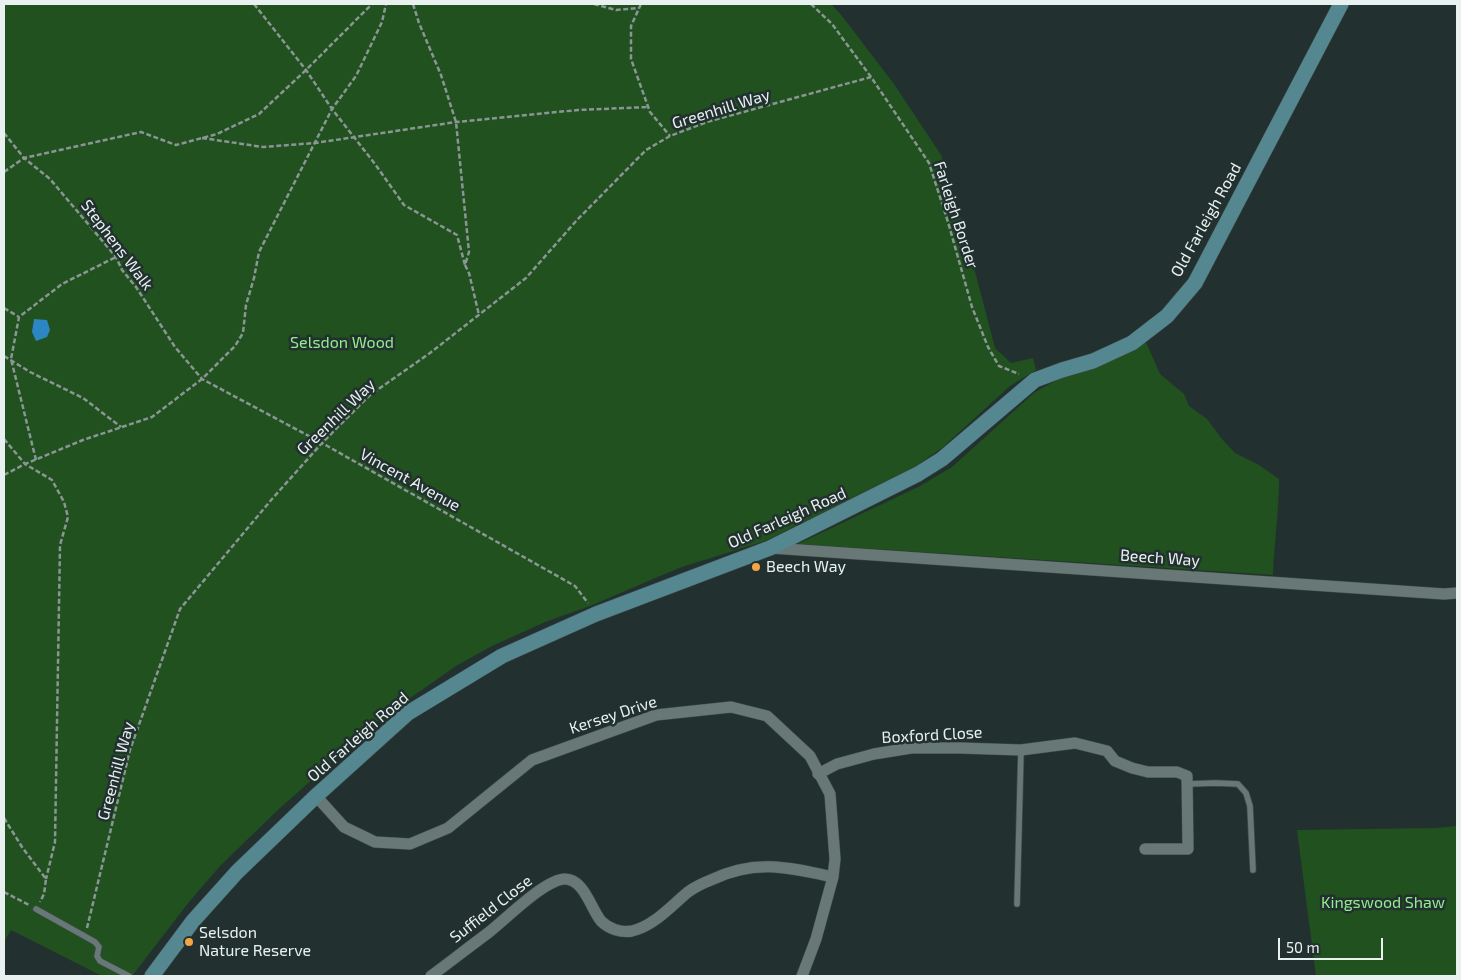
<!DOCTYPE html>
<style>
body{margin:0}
#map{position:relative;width:1461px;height:980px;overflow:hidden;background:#223130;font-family:"Exo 2",sans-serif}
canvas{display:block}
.frame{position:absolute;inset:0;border:5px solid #e8f1f0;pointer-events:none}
.scale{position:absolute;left:1278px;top:938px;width:105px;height:22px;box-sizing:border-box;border:2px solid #e8f1f0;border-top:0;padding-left:6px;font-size:15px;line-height:18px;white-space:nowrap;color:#e8f1f0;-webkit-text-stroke:4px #223130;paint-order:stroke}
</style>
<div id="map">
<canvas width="1461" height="980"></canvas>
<div class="frame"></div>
<div class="scale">50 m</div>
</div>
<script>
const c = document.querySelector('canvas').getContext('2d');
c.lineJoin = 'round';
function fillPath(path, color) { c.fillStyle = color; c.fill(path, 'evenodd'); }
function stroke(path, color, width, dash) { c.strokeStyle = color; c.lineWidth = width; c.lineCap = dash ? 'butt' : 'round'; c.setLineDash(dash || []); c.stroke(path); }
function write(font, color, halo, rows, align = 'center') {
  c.font = font + ' "Exo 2",sans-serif'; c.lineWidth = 5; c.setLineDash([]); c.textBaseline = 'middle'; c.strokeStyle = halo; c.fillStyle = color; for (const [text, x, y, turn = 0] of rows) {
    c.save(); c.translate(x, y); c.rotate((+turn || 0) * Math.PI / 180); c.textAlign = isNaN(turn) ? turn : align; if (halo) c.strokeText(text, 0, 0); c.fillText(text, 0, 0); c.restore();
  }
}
const green = new Path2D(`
 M 4,4 L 831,4 L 842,16 L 894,84 L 941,155 L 960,214 L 995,348 L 1011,363 L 1033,358 L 1036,370 L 1010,386 L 942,448 L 914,467 L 765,541 L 682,567 L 660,576 L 590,606 L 545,622 L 490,647 L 456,666 L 386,715 L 366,732 L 280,808 L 220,866 L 189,902 L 132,976 L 102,976 L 11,930 L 4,942 Z
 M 1146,342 L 1160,374 L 1184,394 L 1189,406 L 1207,419 L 1222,439 L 1235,453 L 1259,465 L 1279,479 C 1279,511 1274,543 1273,575 L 798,544 L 920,486 L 952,467 L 1035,392 L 1059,379 L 1115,359 Z
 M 1457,826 L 1457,976 L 1316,976 L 1297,830 L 1436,828 Z`);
const water = new Path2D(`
 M 34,319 L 47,320 L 50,330 L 47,337 L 36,341 L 32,332 Z`);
const path = new Path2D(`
 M 254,4 L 306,70 L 332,109 L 375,164 L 404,205 L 457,235 L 465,265
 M 413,4 L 419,23 L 441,75 L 456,122 L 469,252 L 465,265 L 469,273 L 479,315
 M 594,4 L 616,10 L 639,8
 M 641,4 L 631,26 L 631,59 L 650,112 L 670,136
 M 811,4 L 832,24 L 871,77 L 929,163 L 948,222 L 972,307 L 988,347 L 999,366 L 1019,374
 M 4,133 L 24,158 L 50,179 L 116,257 L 122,270 L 136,287 L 175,347 L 202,379 L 322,443 L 575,586 L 588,603
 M 202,138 L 263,147 L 315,143 L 456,122 L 578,110 L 648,107
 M 4,172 L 24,158 L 141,132 L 176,145 L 217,134 L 259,114 L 306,70 L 372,4
 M 4,308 L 19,317
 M 4,356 L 30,372 L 83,398 L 121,427
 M 4,439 L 25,464 L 52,480 L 64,502 L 68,517 L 60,545 L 55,842 L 46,879
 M 36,460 L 11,359 L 19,317 L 62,284 L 116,257
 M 4,475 L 25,464 L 83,440 L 152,417 L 202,379 L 235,346 L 243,333 L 246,305 L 254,278 L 259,252 L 332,109 L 356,76 L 382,22 L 386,4
 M 4,818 L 22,847 L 46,879 L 44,894 L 40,902
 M 4,892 L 29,905
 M 87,928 L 130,750 L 180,609 L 272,499 L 322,443 L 370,395 L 430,353 L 526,278 L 577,220 L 646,150 L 670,136 L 707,122 L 871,77`);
const lane = new Path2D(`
 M 1187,784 L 1216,783 L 1238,784 L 1246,793 L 1250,806 L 1253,870
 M 1017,904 L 1021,750
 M 36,909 L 95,942 L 99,947 L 97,956 L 100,961 L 129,976`);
const street = new Path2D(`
 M 771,548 L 1444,594 L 1457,593
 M 818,774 L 837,764 L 874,754 L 911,748 L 960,748 L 1021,750 L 1075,743 L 1107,751 L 1115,761 L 1132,768 L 1148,772 L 1177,772 L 1187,776 L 1188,849 L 1145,849
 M 316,796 L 344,827 L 375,842 L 410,844 L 448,828 L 532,760 L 656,715 L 731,707 L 767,716 L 810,756 L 830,794 L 835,859 L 833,877 L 816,939 L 802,976
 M 431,976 C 450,962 469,947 488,933 C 505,920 545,879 565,879 C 584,879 591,909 601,921 C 609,929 621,933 632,931 C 654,926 671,906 688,892 C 695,887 703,883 711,880 C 755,859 787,867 833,877`);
const secondary = new Path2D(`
 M 152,976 L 193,921 L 237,872 L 316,796 L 408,713 L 502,656 L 596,614 L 770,548 L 918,474 L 942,459 L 1035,380 L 1062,370 L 1093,361 L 1132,343 L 1167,316 L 1195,283 L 1341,4`);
const markers = [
 [756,567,5,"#f4a444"],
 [189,942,5,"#f4a444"]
];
const streetNames = [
 ["Greenhill Way",721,109,-17],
 ["Farleigh Border",956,215,72],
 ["Old Farleigh Road",1206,220,-61],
 ["Stephens Walk",117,245,53],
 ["Greenhill Way",336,417,-44],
 ["Vincent Avenue",410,480,29],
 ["Old Farleigh Road",787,518,-24],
 ["Beech Way",1160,558,4],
 ["Kersey Drive",613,715,-18],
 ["Boxford Close",932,735,-3],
 ["Old Farleigh Road",358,737,-41],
 ["Greenhill Way",116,771,-75],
 ["Suffield Close",491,909,-38]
];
const parkNames = [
 ["Selsdon Wood",342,343],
 ["Kingswood Shaw",1383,903]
];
const poiNames = [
 ["Beech Way",766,567],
 ["Selsdon",199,933],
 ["Nature Reserve",199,951]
];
fillPath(green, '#21511e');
fillPath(water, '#2b86c3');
stroke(lane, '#404d4c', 7);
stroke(street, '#404d4c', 12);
stroke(secondary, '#404d4c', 16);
stroke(path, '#8a9695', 2.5, [5, 2.5]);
stroke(lane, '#677877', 5.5);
stroke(street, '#677877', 11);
stroke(secondary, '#558790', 15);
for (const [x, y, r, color] of markers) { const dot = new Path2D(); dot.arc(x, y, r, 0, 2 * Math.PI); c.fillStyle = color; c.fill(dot); stroke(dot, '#223130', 2); }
write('16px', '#e8f1f0', '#223130', streetNames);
write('16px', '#94ed8d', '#223130', parkNames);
write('16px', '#e8f1f0', '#223130', poiNames, 'left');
</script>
